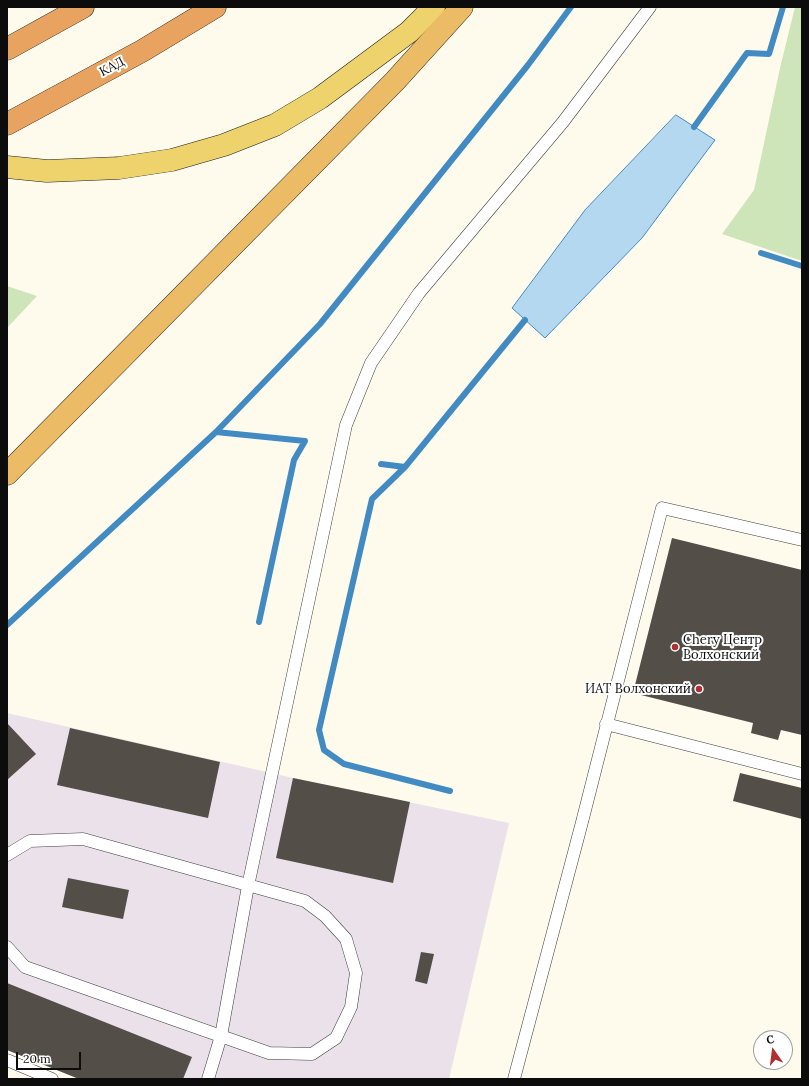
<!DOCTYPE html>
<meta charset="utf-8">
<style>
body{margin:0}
#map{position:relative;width:809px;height:1086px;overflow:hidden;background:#fefbed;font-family:Lora,serif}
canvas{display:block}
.frame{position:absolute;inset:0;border:8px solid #0c0c0c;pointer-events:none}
.north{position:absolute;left:753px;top:1030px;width:40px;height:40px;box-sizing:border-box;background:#fff;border:1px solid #9e9e9e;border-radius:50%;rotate:346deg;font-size:11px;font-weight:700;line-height:16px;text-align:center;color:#0c0c0c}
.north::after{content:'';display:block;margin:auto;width:14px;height:18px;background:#b12f31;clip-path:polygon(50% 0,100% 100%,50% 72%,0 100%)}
.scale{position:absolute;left:16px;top:1052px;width:65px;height:18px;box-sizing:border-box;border:2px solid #0c0c0c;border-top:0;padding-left:5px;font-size:12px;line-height:14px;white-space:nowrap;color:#0c0c0c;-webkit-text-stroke:3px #fff;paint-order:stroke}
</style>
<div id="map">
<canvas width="809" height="1086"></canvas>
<div class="frame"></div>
<div class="north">С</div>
<div class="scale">20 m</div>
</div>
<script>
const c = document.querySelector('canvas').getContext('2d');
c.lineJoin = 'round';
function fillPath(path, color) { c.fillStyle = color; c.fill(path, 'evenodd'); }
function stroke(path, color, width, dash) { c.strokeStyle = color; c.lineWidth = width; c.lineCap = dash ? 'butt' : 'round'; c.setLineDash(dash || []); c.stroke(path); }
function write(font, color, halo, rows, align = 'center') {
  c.font = font + ' Lora,serif'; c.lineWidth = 4; c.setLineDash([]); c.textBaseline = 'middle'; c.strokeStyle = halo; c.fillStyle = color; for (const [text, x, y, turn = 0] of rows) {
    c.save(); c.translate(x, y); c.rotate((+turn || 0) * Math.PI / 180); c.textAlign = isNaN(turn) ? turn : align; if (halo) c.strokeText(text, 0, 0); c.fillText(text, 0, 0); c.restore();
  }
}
const industrial = new Path2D(`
 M 7,713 L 293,778 L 509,823 L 449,1079 L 79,1079 L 7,1050 Z`);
const green = new Path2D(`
 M 795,7 L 802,7 L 802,261 L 722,234 L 754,190 L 780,68 Z
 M 7,286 L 37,296 L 7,328 Z`);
const water = new Path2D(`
 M 676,115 L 715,140 L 642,238 L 545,338 L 512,308 L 585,210 Z`);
const stream = new Path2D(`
 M 694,127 L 747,53 L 769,54 L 783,7
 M 761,253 L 802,266
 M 216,432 L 305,441 L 294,460 L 259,622
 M 381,464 L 405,467 L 525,320
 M 405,467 L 372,499 L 319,730 L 324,750 L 344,764 L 450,791
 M 7,625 L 216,432 L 320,324 L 528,65 L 571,7`);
const building = new Path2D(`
 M 672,538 L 802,570 L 802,735 L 781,730 L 778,740 L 751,733 L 753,723 L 633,693 Z
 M 7,723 L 36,754 L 7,780 Z
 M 70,728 L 220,762 L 208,818 L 57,785 Z
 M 740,773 L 802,788 L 802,819 L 733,801 Z
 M 293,778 L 410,802 L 393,883 L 276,858 Z
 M 68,878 L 129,890 L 123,919 L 62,907 Z
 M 421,952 L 434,954 L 427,984 L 415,981 Z
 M 7,983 L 192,1057 L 183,1079 L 79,1079 L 7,1050 Z`);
const service = new Path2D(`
 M 606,724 L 802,774
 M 7,855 L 30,841 L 83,839 L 305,901 L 325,916 L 346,939 L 356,973 L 351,1007 L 336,1038 L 312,1054 L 269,1053 L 25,967 L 7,947
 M 7,1060 L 52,1079
 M 208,1079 L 221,1036 L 248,886 L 346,425 L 371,363 L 419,293 L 563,122 L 650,7
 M 514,1079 L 581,826 L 662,508 L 802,540`);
const primary = new Path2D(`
 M 7,167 L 47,171 L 119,168 L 172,160 L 224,145 L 275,125 L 320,98 L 409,32 L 434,7`);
const trunk = new Path2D(`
 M 7,474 L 395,81 L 462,7`);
const motorway = new Path2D(`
 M 7,49 L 83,7
 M 7,124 L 142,51 L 215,7`);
const markers = [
 [675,647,4,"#b12f31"],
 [699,689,4,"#b12f31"]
];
const streetNames = [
 ["КАД",112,67,-28]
];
const poiNames = [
 ["Chery Центр",683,640],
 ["Волхонский",683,655],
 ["ИАТ Волхонский",691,689,"right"]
];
fillPath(industrial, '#eae1ea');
fillPath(green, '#cee5b9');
fillPath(water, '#b5d8f1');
stroke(water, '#428ac2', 1);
stroke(stream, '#428ac2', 6);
fillPath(building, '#544e49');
stroke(service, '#3f3f3f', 13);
stroke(primary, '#1d1d1d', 23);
stroke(trunk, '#1d1d1d', 23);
stroke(motorway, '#1d1d1d', 23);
stroke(service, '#fff', 12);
stroke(primary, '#eed36d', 22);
stroke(trunk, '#ecbb66', 22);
stroke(motorway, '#e9a360', 22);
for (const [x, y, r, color] of markers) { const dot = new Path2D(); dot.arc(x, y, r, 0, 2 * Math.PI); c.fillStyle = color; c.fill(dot); stroke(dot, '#fff', 1.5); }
write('13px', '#0c0c0c', '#fff', streetNames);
write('13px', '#0c0c0c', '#fff', poiNames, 'left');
</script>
